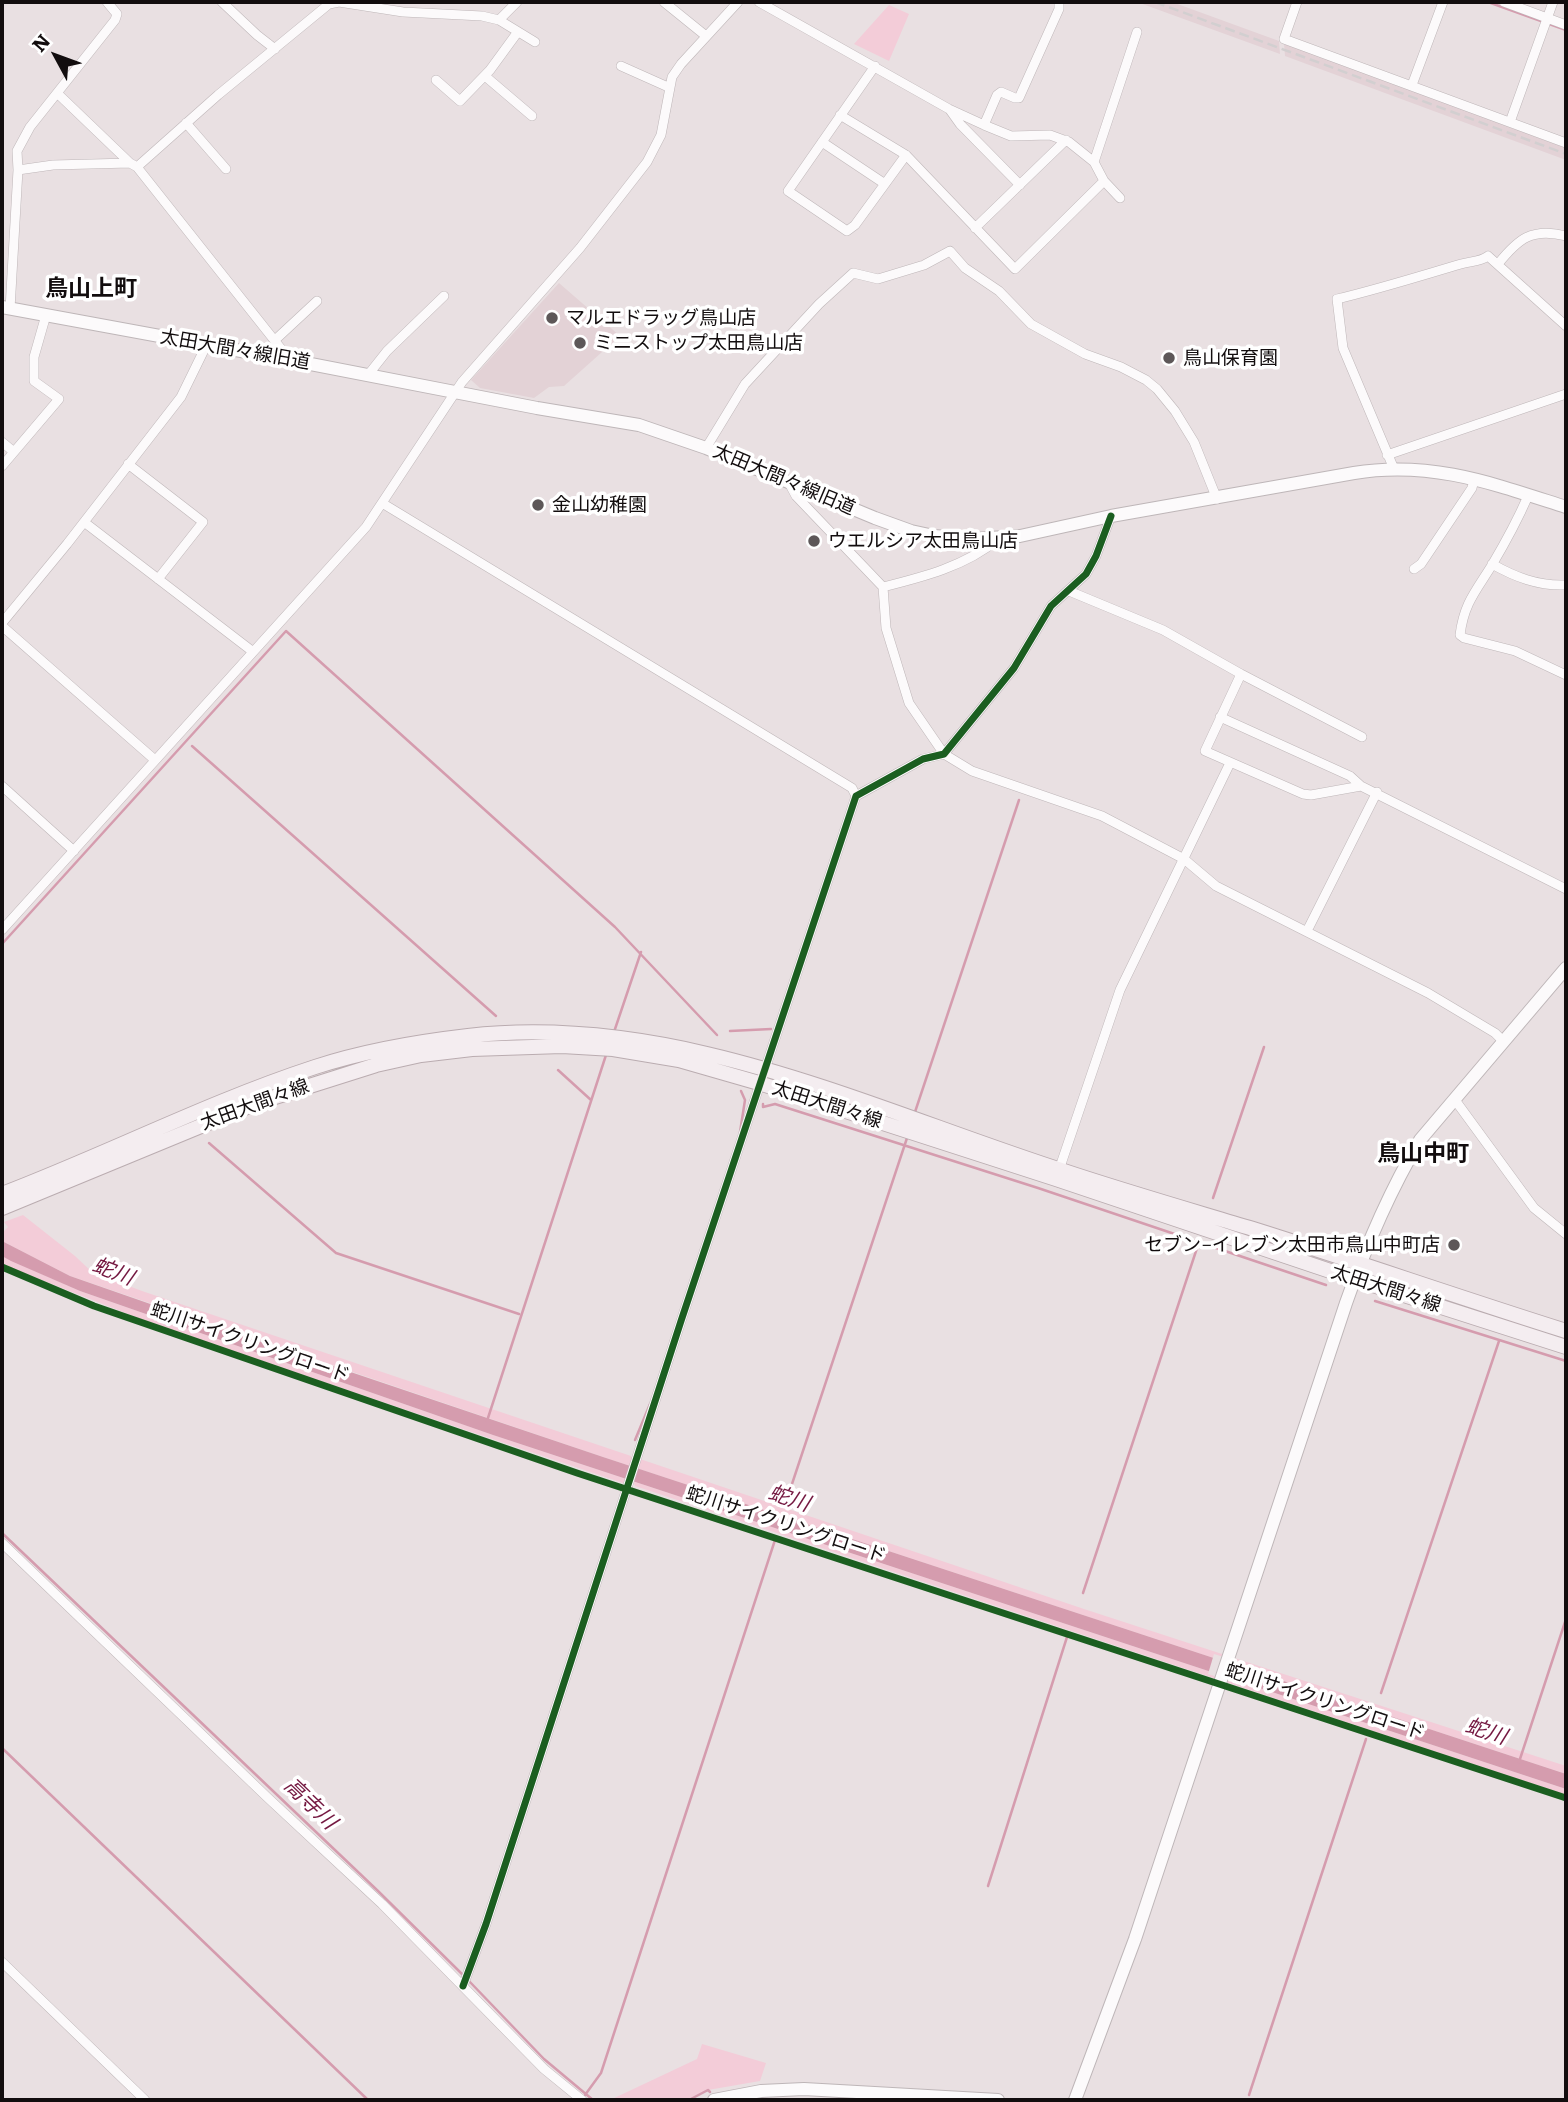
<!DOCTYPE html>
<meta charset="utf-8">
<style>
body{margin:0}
#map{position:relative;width:1568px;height:2102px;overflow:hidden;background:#e9e0e2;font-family:Literata,serif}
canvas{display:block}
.frame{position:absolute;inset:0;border:4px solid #120d0e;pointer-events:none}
.north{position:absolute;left:21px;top:21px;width:70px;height:70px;-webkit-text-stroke:5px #fff;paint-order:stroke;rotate:311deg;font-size:19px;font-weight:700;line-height:28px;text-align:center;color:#120d0e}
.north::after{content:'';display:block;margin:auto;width:24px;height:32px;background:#120d0e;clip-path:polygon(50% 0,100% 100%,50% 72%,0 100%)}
</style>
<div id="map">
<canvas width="1568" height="2102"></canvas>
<div class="frame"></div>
<div class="north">N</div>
</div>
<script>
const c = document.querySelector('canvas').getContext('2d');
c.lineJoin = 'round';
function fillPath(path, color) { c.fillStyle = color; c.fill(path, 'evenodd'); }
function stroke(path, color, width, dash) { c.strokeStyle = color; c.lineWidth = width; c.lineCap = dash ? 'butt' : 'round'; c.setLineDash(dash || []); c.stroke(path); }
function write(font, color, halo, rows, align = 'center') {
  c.font = font + ' Literata,"Noto Sans JP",serif'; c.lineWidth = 7; c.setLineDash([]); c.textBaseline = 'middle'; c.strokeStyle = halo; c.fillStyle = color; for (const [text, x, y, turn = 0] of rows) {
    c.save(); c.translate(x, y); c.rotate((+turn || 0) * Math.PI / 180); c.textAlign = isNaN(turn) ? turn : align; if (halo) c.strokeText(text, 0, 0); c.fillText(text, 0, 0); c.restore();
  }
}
const built = new Path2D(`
 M 1137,2 L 1172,2 L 1279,41 L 1280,54 Z
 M 1284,43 L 1566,148 L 1566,160 L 1285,56 Z
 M 559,283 L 620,336 L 564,386 L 549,387 L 534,398 L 480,388 L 471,380 Z`);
const green = new Path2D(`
 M 889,5 L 909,14 L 889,61 L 854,44 Z
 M 23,1215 L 75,1256 L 92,1272 L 142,1291 L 631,1456 L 632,1459 L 643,1460 L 1084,1609 L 1566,1766 L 1566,1774 L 603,1457 L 70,1276 L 2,1241 L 2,1233 L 8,1227 L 4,1222 Z
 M 2,1256 L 80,1291 L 493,1435 L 1566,1789 L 1566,1795 L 635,1486 L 634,1483 L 625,1481 L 623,1483 L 164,1328 L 16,1270 L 2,1263 Z
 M 702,2044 L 766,2063 L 760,2081 L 708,2090 L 689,2100 L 610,2100 L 697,2059 Z`);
const water = new Path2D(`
 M 2,1241 L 70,1276 L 202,1322 L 603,1457 L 1566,1774 L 1566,1789 L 493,1435 L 80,1291 L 11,1261 L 2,1256 Z`);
const pier = new Path2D(`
 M 1214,1654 L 1240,1662 L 1233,1682 L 1208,1674 Z`);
const stream = new Path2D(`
 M 1488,2 L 1566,30
 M 192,746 L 496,1016
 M 2,944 L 286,631 L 615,927 L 717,1035
 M 730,1031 L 771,1029
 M 614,1032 L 641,952
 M 558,1070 L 591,1100
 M 763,1104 L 763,1107 L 775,1104 L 1038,1188 L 1326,1285
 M 915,1112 L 1019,800
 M 740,1132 L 745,1100 L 741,1091
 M 209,1143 L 336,1253 L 519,1314
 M 1213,1198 L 1264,1047
 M 1375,1301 L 1566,1361
 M 487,1421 L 606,1055
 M 635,1440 L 650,1404
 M 787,1499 L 908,1135
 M 2,1533 L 378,1891 L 464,1976
 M 1083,1593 L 1199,1242
 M 1381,1693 L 1499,1341
 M 2,1748 L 368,2100
 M 1519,1762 L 1566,1619
 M 988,1886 L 1067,1637
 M 469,1981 L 544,2059 L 593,2100
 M 585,2095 L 601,2073 L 775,1540
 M 1249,2095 L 1366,1739
 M 689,2100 L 708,2090 L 710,2092`);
const street = new Path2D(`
 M 222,2 L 257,35 L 275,49
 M 664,2 L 706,36
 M 759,2 L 949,109 L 984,125 L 1011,136 L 1050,135 L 1069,142 L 1094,162 L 1104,181 L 1120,198
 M 1297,2 L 1284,39 L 1566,143
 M 1504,2 L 1566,25
 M 499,20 L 517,2
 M 621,66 L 668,87
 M 875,66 L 788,191 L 847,231 L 855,225 L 906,155
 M 485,76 L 532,116
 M 436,80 L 460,101 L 490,70 L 517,33
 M 1412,85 L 1443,2
 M 57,93 L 130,163
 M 950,110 L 960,124 L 1020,185
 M 840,115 L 906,155 L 1015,269 L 1104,181
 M 1510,122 L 1553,2
 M 186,123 L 226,169
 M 984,125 L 997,95 L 1001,92 L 1015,98 L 1019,98 L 1059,9 L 1059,2
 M 822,142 L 885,184
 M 1094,162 L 1137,32
 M 137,167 L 218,95 L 329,4 L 339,2 L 403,12 L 482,16 L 499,20 L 535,42
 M 18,170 L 53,165 L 130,163 L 137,167 L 290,360
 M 975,228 L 1066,140
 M 1498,264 C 1518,239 1532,227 1566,236
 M 10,309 L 18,170 L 17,151 L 30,127 L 115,20 L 117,14 L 107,2
 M 275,340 L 317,301
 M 368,375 L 387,351 L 444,296
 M 2,442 L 14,452
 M 706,448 L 745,384 L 819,304 L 853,273 L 878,279 L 924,265 L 950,251 L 965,268 L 999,291 L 1031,324 L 1085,354 L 1121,367 L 1146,380 L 1157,389 L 1175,411 L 1194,442 L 1217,499
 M 1387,455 L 1566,394
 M 128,464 L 203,522 L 158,579
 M 2,466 L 59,399 L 34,381 L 34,357 L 46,315
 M 1394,469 L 1343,348 L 1337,299 C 1379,289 1420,276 1461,264 C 1471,261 1480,262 1488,256 L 1566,326
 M 789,483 L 796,496 L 883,587 L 886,628 L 909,703 L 944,754 L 972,771 L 1102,816 L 1184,859 L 1216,886 L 1428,993 L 1495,1033 L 1504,1042
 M 1528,496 C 1518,519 1505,543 1492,565 C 1476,591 1464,603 1460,635 L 1464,638 L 1515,651 L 1566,675
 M 382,503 L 852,788 L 856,796
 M 84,522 L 252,651
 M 1492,564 C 1515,577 1538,586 1565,585
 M 1414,569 L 1421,564 L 1472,488 L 1474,479
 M 883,587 C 923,577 966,566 998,539
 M 1069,591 L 1163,630 L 1241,674 L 1362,737
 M 2,623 L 67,544 L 181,397 L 206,346
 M 2,626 L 155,760
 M 1241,674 L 1205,751 L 1303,794 L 1311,795 L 1361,786
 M 1220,717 L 1350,776 L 1361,786 L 1566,889
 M 2,786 L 74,851
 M 2,930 L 366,527 L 462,382 L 580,248 L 647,162 L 661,135 L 672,77 L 681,64 L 738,2
 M 1307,931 L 1377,792
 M 1455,1100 L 1534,1208 L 1566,1234
 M 1059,1170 L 1120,990 L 1230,763
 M 2,1543 L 268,1798 L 382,1904 L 544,2069 L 582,2100
 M 2,1962 L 145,2100
 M 463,1986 L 486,1924 L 681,1321 L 856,796 L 923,759 L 944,754 L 1014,668 L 1051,606 L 1086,574 L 1096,556 L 1111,516`);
const secondary = new Path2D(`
 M 2,307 L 290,360 L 537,408 L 639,425 L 706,448 L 875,518 L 911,531 L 934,536 L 974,539 L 1020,536 L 1111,516 L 1354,473 C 1431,460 1494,484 1566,507
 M 714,2100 L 761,2091 L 804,2089 L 998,2100
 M 1075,2100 L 1135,1939 L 1346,1303 C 1366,1246 1389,1192 1420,1140 L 1566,968`);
const primary = new Path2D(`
 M 2,1194 C 107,1154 208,1102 315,1067 C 364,1051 416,1042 468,1036 C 677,1012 871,1109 1064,1171 C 1127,1192 1190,1210 1253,1229 C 1358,1262 1461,1298 1566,1331
 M 2,1208 L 259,1102 L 376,1065 L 421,1055 L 472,1049 L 562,1046 L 613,1049 L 679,1060 L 759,1083 L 1056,1179 L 1354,1279 L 1566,1347`);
const rail = new Path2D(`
 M 1155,2 L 1566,154`);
const cycleway = new Path2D(`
 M 2,1267 L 94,1306 L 577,1473 L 1566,1798
 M 463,1986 L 486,1924 L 681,1321 L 856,796 L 923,759 L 944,754 L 1014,668 L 1051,606 L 1086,574 L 1096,556 L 1111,516`);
const markers = [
 [552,318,7,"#5d5758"],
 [580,343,7,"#5d5758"],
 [1169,358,7,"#5d5758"],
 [538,505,7,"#5d5758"],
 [814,541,7,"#5d5758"],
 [1454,1245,7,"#5d5758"]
];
const poiNames = [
 ["マルエドラッグ鳥山店",566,318],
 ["ミニストップ太田鳥山店",594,343],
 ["鳥山保育園",1183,358],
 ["金山幼稚園",552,505],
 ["ウエルシア太田鳥山店",828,541],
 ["セブン−イレブン太田市鳥山中町店",1440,1245,"right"]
];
const streetNames = [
 ["太田大間々線旧道",235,350,10],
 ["太田大間々線旧道",784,480,23],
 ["太田大間々線",255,1105,-20],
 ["太田大間々線",827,1105,18],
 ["太田大間々線",1386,1289,18],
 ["蛇川サイクリングロード",250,1343,19],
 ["蛇川サイクリングロード",786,1525,18],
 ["蛇川サイクリングロード",1325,1702,18]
];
const waterNames = [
 ["蛇川",113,1272,21],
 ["蛇川",789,1499,18],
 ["蛇川",1486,1732,18],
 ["高寺川",310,1804,44]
];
const quarterNames = [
 ["鳥山上町",91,289],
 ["鳥山中町",1423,1154]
];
fillPath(built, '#e3d2d6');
fillPath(green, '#f3ccd8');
fillPath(water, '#d59cae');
fillPath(pier, '#e9e0e2');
stroke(stream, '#d59cae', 2.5);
stroke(street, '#beb6b8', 10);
stroke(secondary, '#beb6b8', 14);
stroke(primary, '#baacb0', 16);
stroke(street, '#fcfafb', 9);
stroke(secondary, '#fcfafb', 12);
stroke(primary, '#f4edf0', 14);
stroke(rail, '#d2cfd0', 2.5, [10, 5]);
stroke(cycleway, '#1b5e20', 7);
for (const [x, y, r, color] of markers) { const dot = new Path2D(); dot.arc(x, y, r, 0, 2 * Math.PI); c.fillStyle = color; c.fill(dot); stroke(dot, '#fff', 2.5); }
write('19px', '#120d0e', '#fff', poiNames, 'left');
write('19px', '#120d0e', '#fff', streetNames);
write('italic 21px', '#741841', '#fff', waterNames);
write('bold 23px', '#120d0e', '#fff', quarterNames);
</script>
